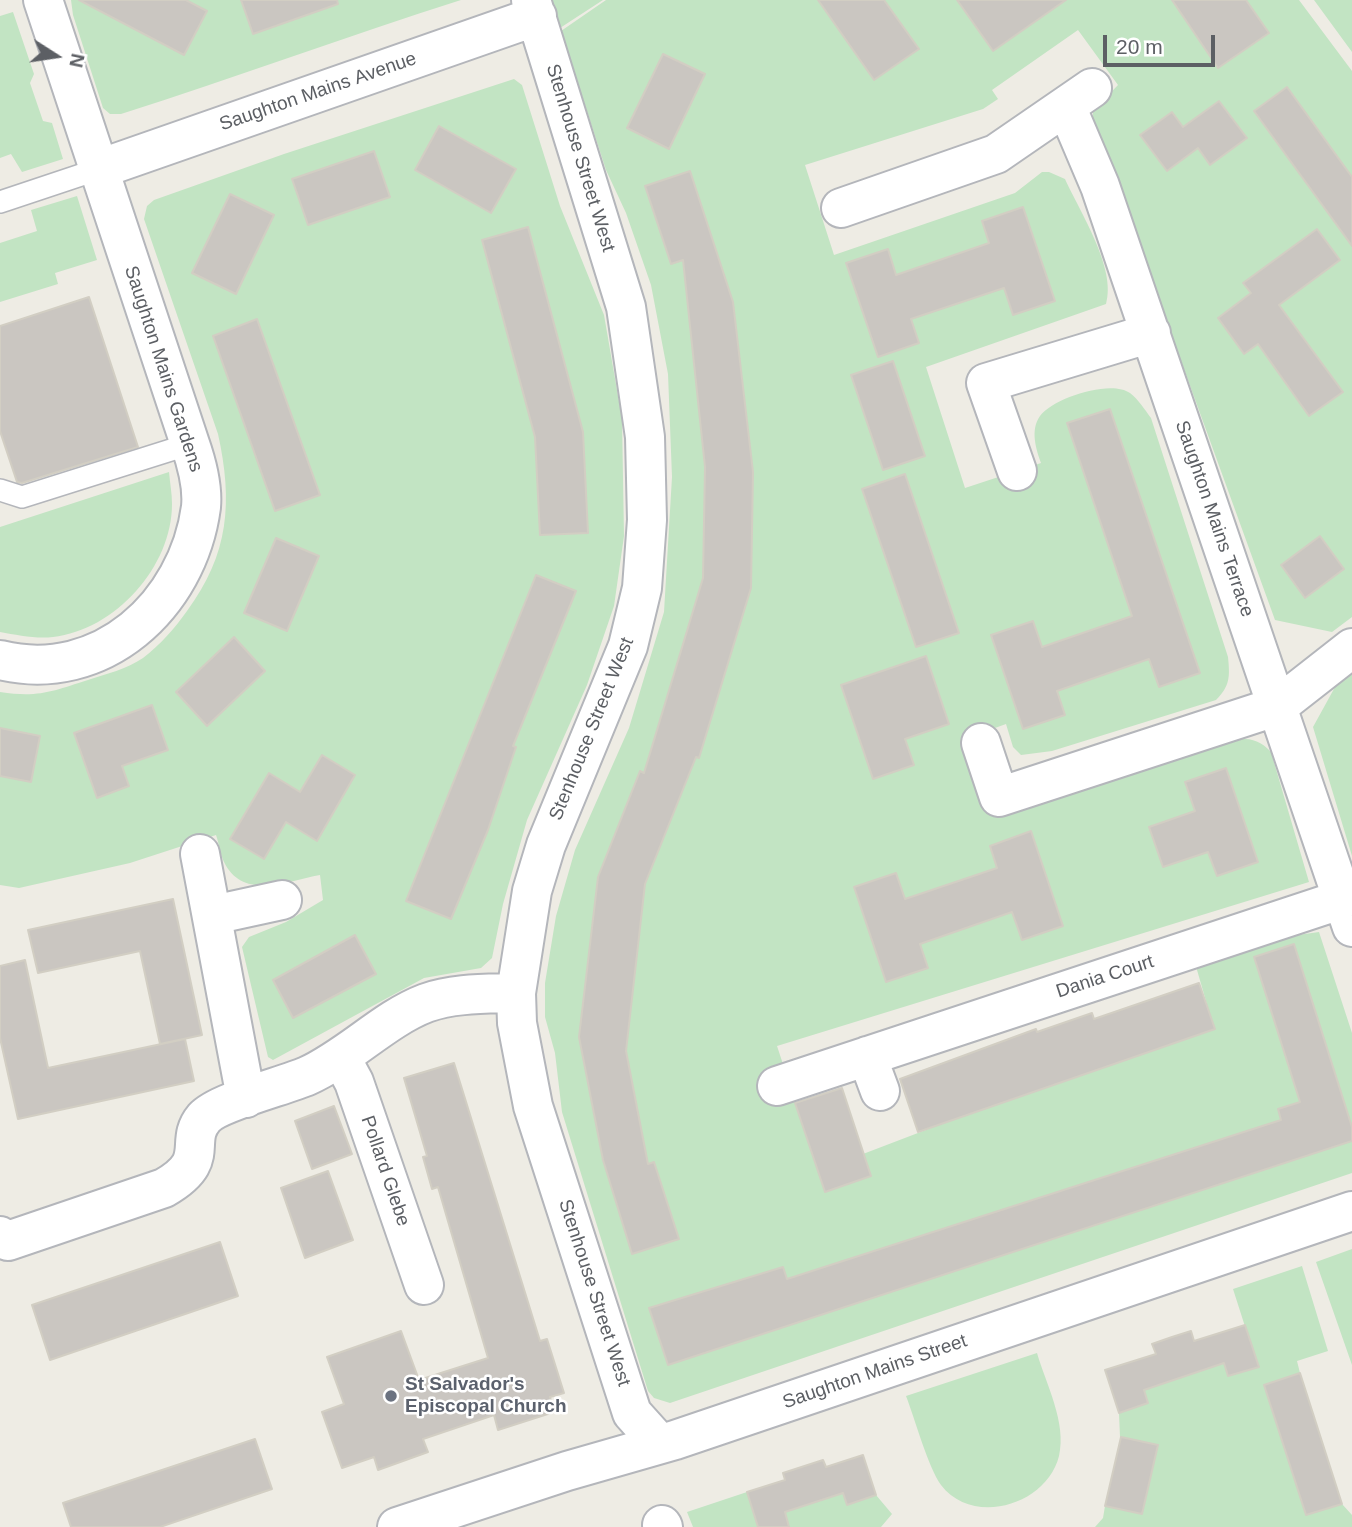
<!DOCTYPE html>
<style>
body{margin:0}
#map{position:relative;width:1352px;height:1527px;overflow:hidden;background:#eeece4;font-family:Helvetica,sans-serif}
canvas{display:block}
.north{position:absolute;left:21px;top:21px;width:70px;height:70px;-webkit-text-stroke:5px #fff;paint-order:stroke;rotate:102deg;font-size:19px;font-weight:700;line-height:28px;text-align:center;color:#5c5f64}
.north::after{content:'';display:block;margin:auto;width:24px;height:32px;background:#5c5f64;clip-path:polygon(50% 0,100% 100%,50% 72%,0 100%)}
.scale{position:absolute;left:1103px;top:35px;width:112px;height:32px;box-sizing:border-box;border:4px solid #5c5f64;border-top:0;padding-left:9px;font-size:21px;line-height:24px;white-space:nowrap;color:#5c5f64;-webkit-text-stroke:5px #fff;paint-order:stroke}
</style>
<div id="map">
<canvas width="1352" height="1527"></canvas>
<div class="north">N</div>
<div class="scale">20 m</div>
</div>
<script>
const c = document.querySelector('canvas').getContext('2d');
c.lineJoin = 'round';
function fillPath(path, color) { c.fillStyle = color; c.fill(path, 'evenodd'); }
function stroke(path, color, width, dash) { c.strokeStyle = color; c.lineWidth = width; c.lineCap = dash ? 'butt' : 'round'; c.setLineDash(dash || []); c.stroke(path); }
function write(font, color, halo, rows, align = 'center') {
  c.font = font + ' Helvetica,sans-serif'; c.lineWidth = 5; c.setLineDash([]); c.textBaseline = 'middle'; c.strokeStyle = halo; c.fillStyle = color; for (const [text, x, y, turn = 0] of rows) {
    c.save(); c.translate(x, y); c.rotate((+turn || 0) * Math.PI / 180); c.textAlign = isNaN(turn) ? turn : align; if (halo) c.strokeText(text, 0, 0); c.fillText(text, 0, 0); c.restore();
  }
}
const green = new Path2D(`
 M 71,0 L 461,0 C 347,36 235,78 121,114 L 110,114 L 103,108 L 73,15 Z
 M 550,0 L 603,0 L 560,28 Z
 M 606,0 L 1299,0 L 1352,71 L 1352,617 L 1332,632 L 1275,620 L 1118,187 L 1093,127 L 1093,111 L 1118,85 L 1078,30 L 992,90 L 998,99 L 983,109 L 805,165 L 834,255 L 1015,193 L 1042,172 L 1049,172 L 1065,179 C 1080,212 1117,269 1106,304 L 926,367 L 965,488 L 1041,463 C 1036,449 1030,430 1040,416 C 1053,398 1111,379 1130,393 C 1138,399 1145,410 1151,418 L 1228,657 C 1230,677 1230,686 1216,700 L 1052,751 L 1021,755 L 1013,747 L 1006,724 L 970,737 L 996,816 L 1223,740 C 1243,738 1257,736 1271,752 L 1309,882 L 777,1046 L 825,1191 L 863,1154 L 965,1115 L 1214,1029 L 1193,956 L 1227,945 L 1319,932 L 1352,1033 L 1352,1173 L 670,1403 L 654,1398 L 648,1391 L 562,1112 L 555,1053 L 545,1017 L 545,983 L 556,916 L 575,850 L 629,728 L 664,612 L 672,477 L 668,374 L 651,285 L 626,213 L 606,170 L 561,31 Z
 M 1314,0 L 1352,0 L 1352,52 Z
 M 13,12 L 34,74 L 30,83 L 43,121 L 52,123 L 63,159 L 22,172 L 11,154 L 0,158 L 0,16 Z
 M 514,79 L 522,85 L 560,206 L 604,315 L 622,419 L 624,536 L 614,606 L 587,685 L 527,820 L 503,904 L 492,958 L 481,968 L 424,978 L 273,1060 L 268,1057 L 242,947 L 249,937 L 286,922 L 323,900 L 320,875 C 287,881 243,901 224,862 C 220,854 219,843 216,835 L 130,863 L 19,888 L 0,885 L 0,692 C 39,698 53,691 88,680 C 106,674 127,669 143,658 C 160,645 175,628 187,611 C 229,554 233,502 218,434 L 144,219 L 147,206 L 154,200 L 284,154 Z
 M 77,196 L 97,260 L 55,273 L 58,284 L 0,302 L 0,243 L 37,231 L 31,210 Z
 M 169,472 C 170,483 172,494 172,504 C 172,567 115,630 53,637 C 36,639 17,635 0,632 L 0,527 Z
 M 1352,674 L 1352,856 L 1313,727 L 1340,678 Z
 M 1352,1249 L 1352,1365 L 1316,1262 Z
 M 1302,1266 L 1328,1351 L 1297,1361 L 1300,1373 L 1264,1385 L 1306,1515 L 1342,1504 L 1352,1515 L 1352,1527 L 1095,1527 L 1103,1518 L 1105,1506 L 1142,1514 L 1157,1445 L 1120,1437 L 1119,1413 L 1148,1403 L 1144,1390 L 1224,1363 L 1229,1376 L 1258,1367 L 1233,1289 Z
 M 1037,1353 C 1046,1384 1067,1423 1059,1456 C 1047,1505 973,1527 941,1485 C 928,1467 915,1419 906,1396 Z
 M 747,1492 L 758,1527 L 693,1527 L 687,1512 Z
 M 843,1493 L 847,1504 L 876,1495 L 892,1514 L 881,1527 L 777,1527 L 785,1512 Z`);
const building = new Path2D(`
 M 79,0 L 186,0 L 207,11 L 184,55 Z
 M 241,0 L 337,0 L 338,4 L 253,34 Z
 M 818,0 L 884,0 L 919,49 L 874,80 Z
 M 957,0 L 1066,0 L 993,51 Z
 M 1172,0 L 1246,0 L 1269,33 L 1218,68 Z
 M 663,54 L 705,74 L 669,149 L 627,128 Z
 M 1287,87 L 1352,177 L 1352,246 L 1254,111 Z
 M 1219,101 L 1247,138 L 1210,165 L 1198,148 L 1167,171 L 1140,135 L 1172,112 L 1183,127 Z
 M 439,126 L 516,169 L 491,213 L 415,170 Z
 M 374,151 L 390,197 L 308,225 L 292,179 Z
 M 690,171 L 733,302 L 753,472 L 751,588 L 699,758 L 696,757 L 645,884 L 626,1051 L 648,1164 L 654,1162 L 679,1239 L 632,1254 L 603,1160 L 579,1037 L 598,877 L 640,771 L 644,773 L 703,578 L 705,467 L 683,260 L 671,264 L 645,186 Z
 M 230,194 L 274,215 L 236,294 L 192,273 Z
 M 1023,207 L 1055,301 L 1013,315 L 1004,288 L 911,319 L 919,343 L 878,357 L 846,263 L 888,249 L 896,275 L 989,243 L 982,221 Z
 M 528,227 L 583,432 L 588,533 L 540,535 L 535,437 L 482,240 Z
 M 1317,229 L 1340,260 L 1279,305 L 1343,392 L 1309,416 L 1258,344 L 1244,354 L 1218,318 L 1251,293 L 1243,283 Z
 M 89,297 L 138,447 L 22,483 L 17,482 L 0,431 L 0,326 Z
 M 257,319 L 320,495 L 275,511 L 213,336 Z
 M 893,361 L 925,456 L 883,470 L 851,375 Z
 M 1110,409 L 1200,673 L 1159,687 L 1149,659 L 1057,691 L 1065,715 L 1023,729 L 991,635 L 1033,621 L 1042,647 L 1132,616 L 1067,423 Z
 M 905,474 L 959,633 L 916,647 L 862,489 Z
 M 1320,536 L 1344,569 L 1305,598 L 1281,565 Z
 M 276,538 L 319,556 L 287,631 L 244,613 Z
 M 536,575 L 576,591 L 513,746 L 516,747 L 488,830 L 451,919 L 406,901 Z
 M 234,637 L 265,671 L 207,726 L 176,692 Z
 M 926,656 L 949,724 L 905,739 L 914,765 L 873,779 L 841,685 Z
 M 152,705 L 168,750 L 122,766 L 129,786 L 97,798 L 74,733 Z
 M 0,728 L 40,736 L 31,782 L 0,776 Z
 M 322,755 L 355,775 L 317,841 L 286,822 L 264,859 L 230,839 L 269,773 L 300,792 Z
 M 1226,768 L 1258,862 L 1217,876 L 1208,852 L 1163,867 L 1149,827 L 1195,811 L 1185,782 Z
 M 1031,831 L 1063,926 L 1022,940 L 1012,912 L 920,944 L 928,968 L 886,982 L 854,887 L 896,873 L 905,899 L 997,868 L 990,846 Z
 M 173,899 L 202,1035 L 160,1044 L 140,951 L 38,973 L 28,930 Z
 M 355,935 L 376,974 L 293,1018 L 273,980 Z
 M 1294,944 L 1352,1127 L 1352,1141 L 668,1365 L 649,1308 L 783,1267 L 787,1279 L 1281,1120 L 1278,1109 L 1300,1102 L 1254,957 Z
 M 25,960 L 48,1068 L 185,1039 L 194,1081 L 18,1119 L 0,1038 L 0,966 Z
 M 1199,983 L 1215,1029 L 918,1132 L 900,1079 L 1036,1029 L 1037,1032 L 1092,1013 L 1094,1019 Z
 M 454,1063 L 540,1341 L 547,1339 L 564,1393 L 550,1397 L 554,1412 L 498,1430 L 494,1415 L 423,1439 L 428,1452 L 378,1470 L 374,1457 L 342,1468 L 322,1412 L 344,1404 L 327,1357 L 401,1331 L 419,1380 L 488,1358 L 438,1187 L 432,1189 L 423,1157 L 427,1156 L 404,1078 Z
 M 842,1088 L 871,1176 L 825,1192 L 795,1103 Z
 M 334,1106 L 352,1154 L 312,1169 L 295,1121 Z
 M 328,1171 L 353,1240 L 305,1258 L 281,1188 Z
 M 220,1242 L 238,1296 L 50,1360 L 32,1305 Z
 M 1245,1325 L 1259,1367 L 1228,1376 L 1224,1363 L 1144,1390 L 1148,1403 L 1119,1413 L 1105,1370 L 1156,1354 L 1152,1344 L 1172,1337 L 1191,1331 L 1194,1341 Z
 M 1300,1373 L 1342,1504 L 1306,1515 L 1264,1385 Z
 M 1121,1437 L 1158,1445 L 1142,1514 L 1105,1506 Z
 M 255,1439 L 272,1489 L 160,1527 L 71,1527 L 63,1503 Z
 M 863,1455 L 876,1495 L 847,1505 L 843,1493 L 785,1512 L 789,1527 L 758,1527 L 747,1492 L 785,1480 L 783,1473 L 823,1460 L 826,1467 Z`);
const service = new Path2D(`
 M 0,202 L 99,169
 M 0,490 L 22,497 L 190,444`);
const minor = new Path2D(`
 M 531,0 L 626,307 L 645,437 L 647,520 L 642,588 L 628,646 L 546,845 L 532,891 L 516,993 L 517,1023 L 533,1106 L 632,1413 L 659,1443
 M 1066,106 L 1100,186 L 1352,927
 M 99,169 L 537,16
 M 841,208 L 996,154 L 1092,88
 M 1017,471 L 986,383 L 1151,333
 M 0,660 C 101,685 188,605 201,507 C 203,486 197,464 190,444 L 43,0
 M 981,743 L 999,797 L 1278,706 L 1352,648
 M 200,854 L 246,1098
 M 213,915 L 282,900
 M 867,1056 L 880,1091
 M 341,1058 L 354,1082 L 424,1285
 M 777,1086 L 1343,899
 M 0,1236 L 8,1241 L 164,1188 C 213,1160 183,1143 204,1118 C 218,1102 284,1086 307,1076 C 349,1057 384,1019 426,1003 C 454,993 485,994 516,993
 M 662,1525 L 663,1527
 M 397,1527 L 567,1471 L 675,1440 L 1352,1211`);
const markers = [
 [391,1396,7,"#6b7280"]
];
const streetNames = [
 ["Saughton Mains Avenue",318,92,-19],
 ["Stenhouse Street West",580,158,73],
 ["Saughton Mains Gardens",163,369,72],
 ["Saughton Mains Terrace",1214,519,71],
 ["Stenhouse Street West",592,729,-68],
 ["Dania Court",1105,977,-18],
 ["Pollard Glebe",385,1171,71],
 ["Stenhouse Street West",594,1293,72],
 ["Saughton Mains Street",875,1372,-19]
];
const worshipNames = [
 ["St Salvador's",405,1385],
 ["Episcopal Church",405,1407]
];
fillPath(green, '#c2e4c3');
fillPath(building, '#cac6c1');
stroke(building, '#d2cec3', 2);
stroke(service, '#b4b6bb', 24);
stroke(minor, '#b4b6bb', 42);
stroke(service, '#fff', 21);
stroke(minor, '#fff', 38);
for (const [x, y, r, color] of markers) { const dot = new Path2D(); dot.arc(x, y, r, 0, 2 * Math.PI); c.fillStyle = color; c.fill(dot); stroke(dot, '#fff', 2.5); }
write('19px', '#5c5f64', '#fff', streetNames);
write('bold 19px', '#5b616d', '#fff', worshipNames, 'left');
</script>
